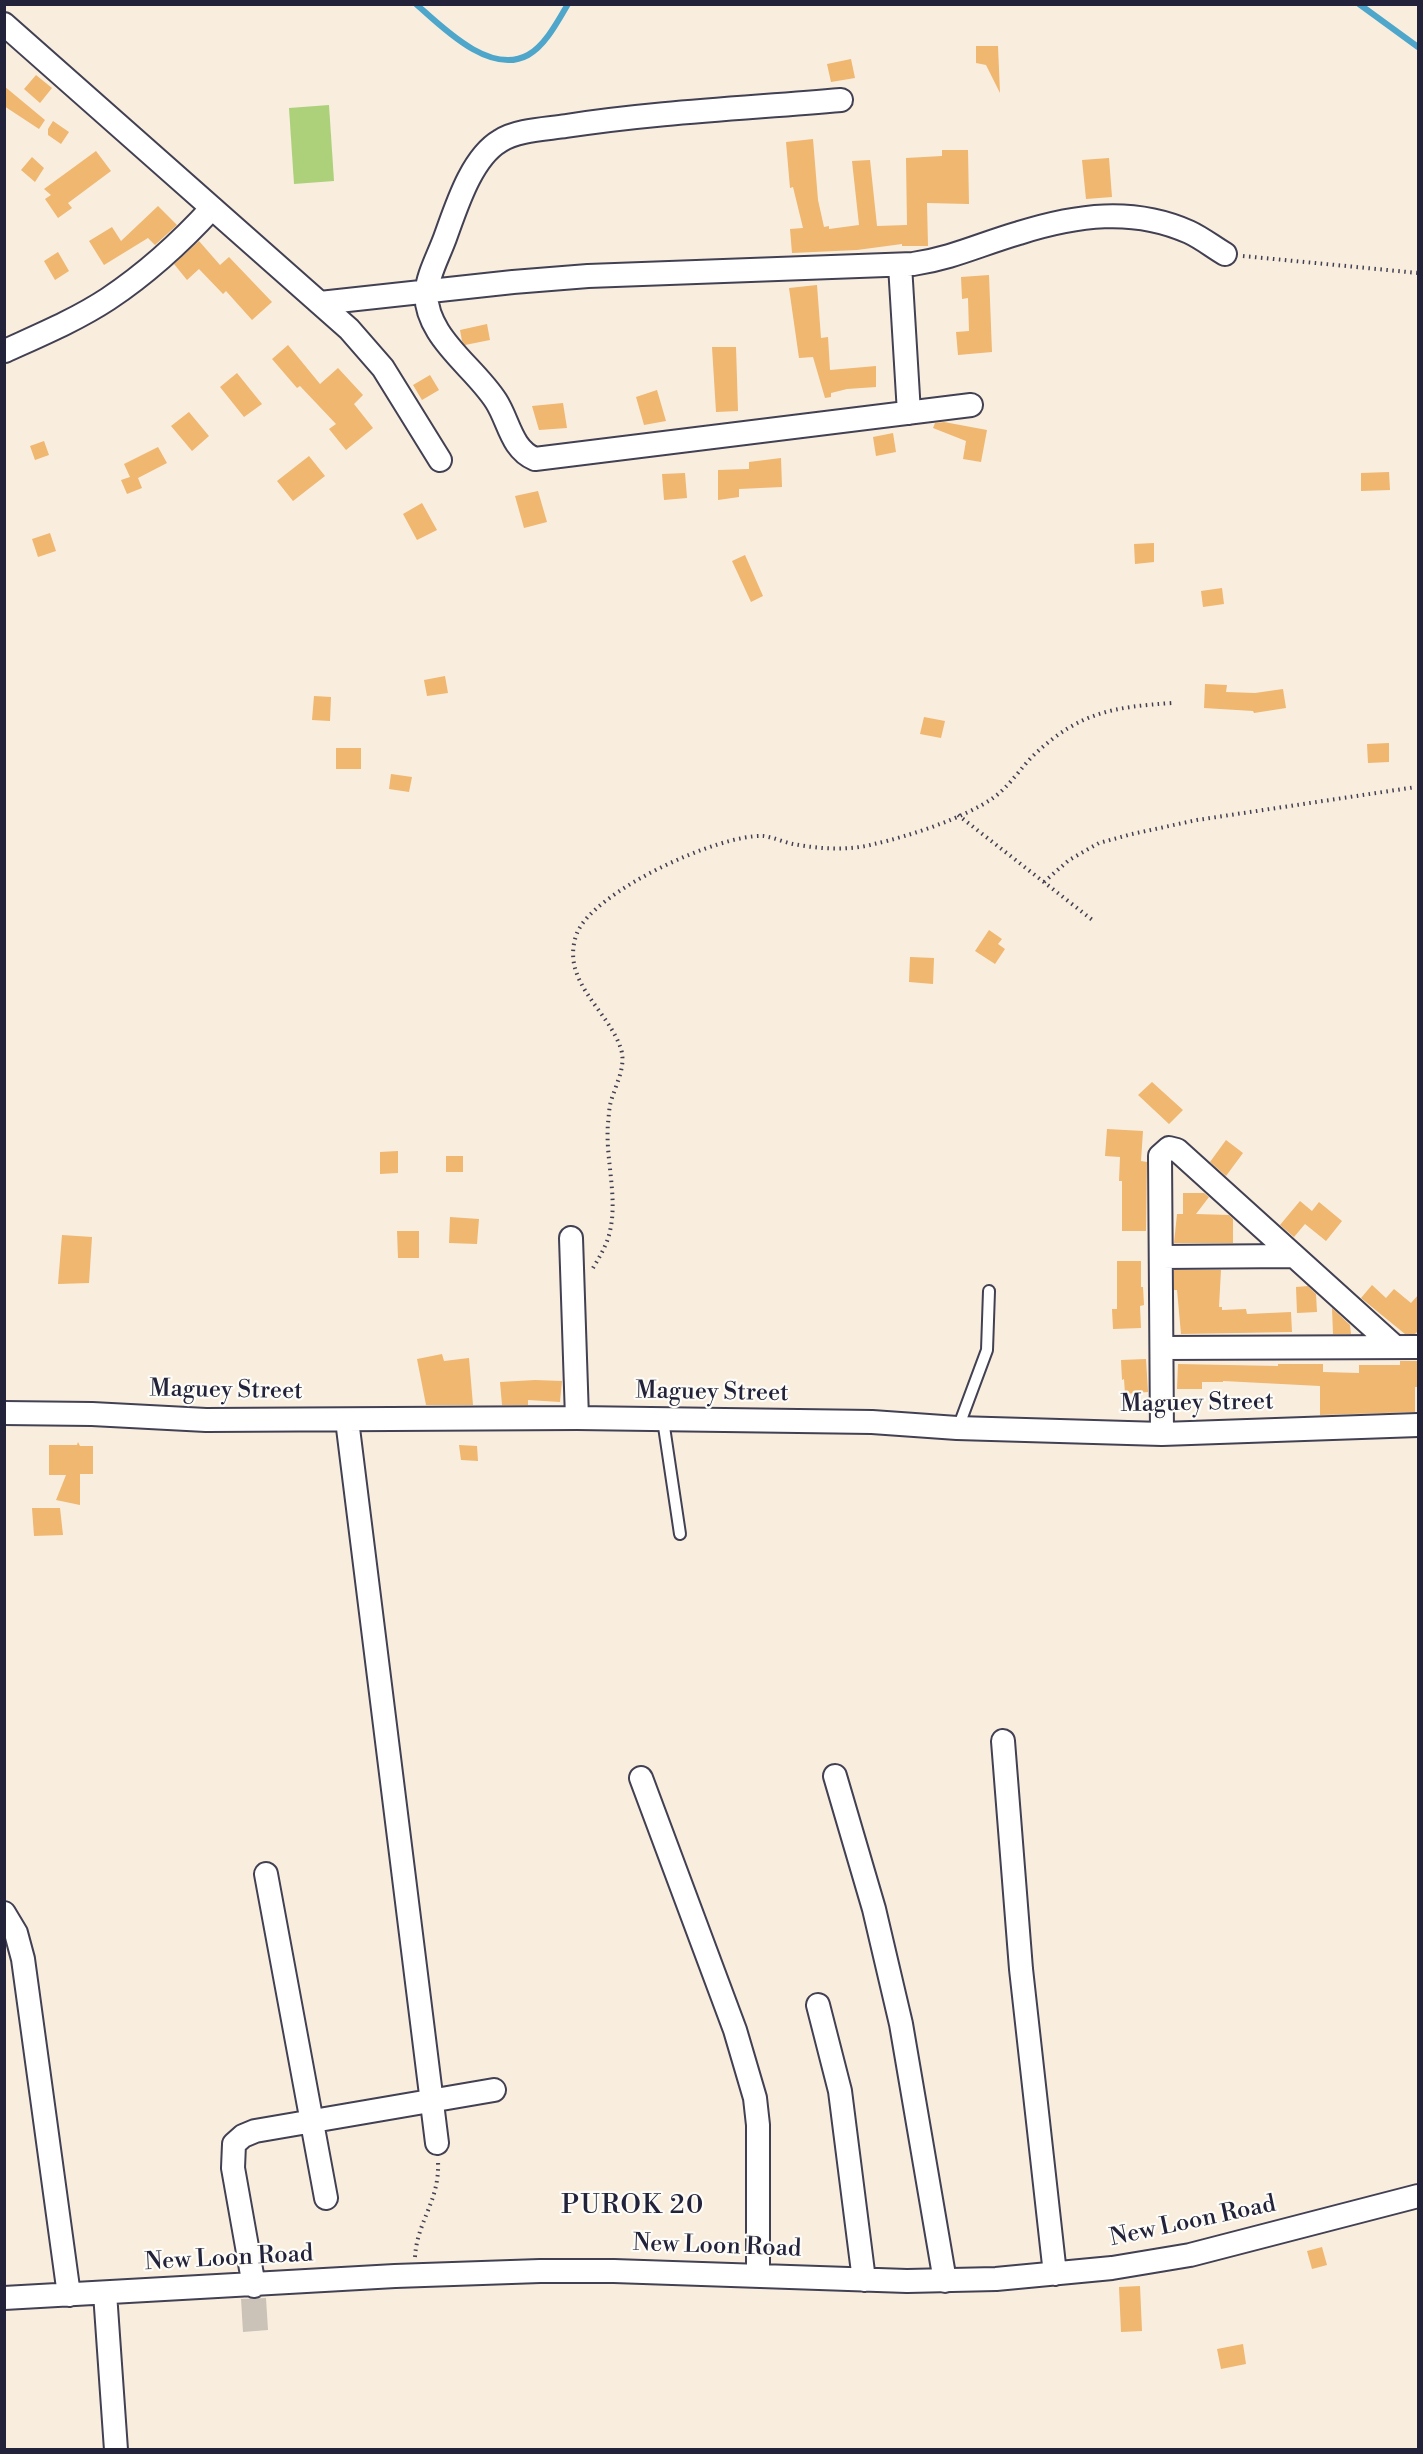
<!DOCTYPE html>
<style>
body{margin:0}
#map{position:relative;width:1423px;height:2454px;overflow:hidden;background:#f9edde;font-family:"Libre Bodoni",serif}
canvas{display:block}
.frame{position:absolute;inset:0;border:6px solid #22223b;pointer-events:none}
</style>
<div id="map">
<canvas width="1423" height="2454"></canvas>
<div class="frame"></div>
</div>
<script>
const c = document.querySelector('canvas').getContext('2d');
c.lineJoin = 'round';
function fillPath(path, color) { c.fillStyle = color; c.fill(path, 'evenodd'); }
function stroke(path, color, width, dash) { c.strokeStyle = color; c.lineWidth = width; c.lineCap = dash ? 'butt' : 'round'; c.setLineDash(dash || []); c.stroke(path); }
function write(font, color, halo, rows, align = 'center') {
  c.font = font + ' "Libre Bodoni",serif'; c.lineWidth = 4.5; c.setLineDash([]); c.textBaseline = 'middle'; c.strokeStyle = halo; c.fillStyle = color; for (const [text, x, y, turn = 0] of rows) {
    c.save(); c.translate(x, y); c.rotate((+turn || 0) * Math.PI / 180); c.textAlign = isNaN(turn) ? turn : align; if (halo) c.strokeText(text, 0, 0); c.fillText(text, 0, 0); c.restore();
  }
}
const industrial = new Path2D(`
 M 266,2298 L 268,2330 L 243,2332 L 241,2299 Z`);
const green = new Path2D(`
 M 329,105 L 334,181 L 294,184 L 289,108 Z`);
const stream = new Path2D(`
 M 416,4 C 442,27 490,76 528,55 C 545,46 558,21 568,4
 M 1359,4 L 1418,47`);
const building = new Path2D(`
 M 976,46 L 998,46 L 1000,93 L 986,65 L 976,63 Z
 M 851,59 L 855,78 L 831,82 L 827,64 Z
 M 36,75 L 52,88 L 40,103 L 24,89 Z
 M 4,86 L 45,120 L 39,129 L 4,106 Z
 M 53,121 L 69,132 L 61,144 L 48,135 L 48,129 Z
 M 813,139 L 818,200 L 824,227 L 829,226 L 829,229 L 859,225 L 852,161 L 870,160 L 877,226 L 907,225 L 906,158 L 942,156 L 942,150 L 968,150 L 969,204 L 927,203 L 928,246 L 902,246 L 902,244 L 857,250 L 792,253 L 790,229 L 803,228 L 793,187 L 790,188 L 786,142 Z
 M 96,151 L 111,171 L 68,203 L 72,208 L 58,218 L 45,199 L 51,195 L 44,189 Z
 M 32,157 L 44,168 L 35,182 L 21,170 Z
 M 1109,158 L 1112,197 L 1086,199 L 1082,160 Z
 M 158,206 L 177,225 L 155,245 L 148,238 L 104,265 L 89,241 L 112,227 L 121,241 Z
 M 199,241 L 220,265 L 229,257 L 272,302 L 252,320 L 226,291 L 223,294 L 199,269 L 187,280 L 174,264 Z
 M 58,252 L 69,271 L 55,280 L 44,261 Z
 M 989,275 L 992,352 L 958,355 L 956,332 L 969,331 L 968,298 L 962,299 L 961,277 Z
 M 817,285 L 821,338 L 828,337 L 830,370 L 876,366 L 876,387 L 847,389 L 831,393 L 831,397 L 825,398 L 813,357 L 799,358 L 789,288 Z
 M 487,324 L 490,340 L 465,345 L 462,341 L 460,330 Z
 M 288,345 L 320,384 L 338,368 L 363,395 L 354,404 L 373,428 L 346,450 L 329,429 L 336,424 L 300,386 L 297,388 L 272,359 Z
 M 712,347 L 736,347 L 738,411 L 716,412 Z
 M 237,373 L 262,404 L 244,417 L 220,387 Z
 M 430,375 L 439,390 L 422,400 L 413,385 Z
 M 657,390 L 666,421 L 644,425 L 636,397 Z
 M 563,403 L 567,428 L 539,430 L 532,406 Z
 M 189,412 L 209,436 L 192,451 L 171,426 Z
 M 944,422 L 987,430 L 981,462 L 963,459 L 966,441 L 933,428 L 935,423 Z
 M 893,433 L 896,452 L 876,456 L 873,437 Z
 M 44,441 L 49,455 L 35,460 L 30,446 Z
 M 158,447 L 167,463 L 138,478 L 142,488 L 127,494 L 121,480 L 130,477 L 124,464 Z
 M 309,456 L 325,476 L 293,501 L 277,481 Z
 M 781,458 L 782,487 L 739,489 L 739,497 L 718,500 L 718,470 L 749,469 L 749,462 Z
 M 1389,472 L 1390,490 L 1361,491 L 1361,473 Z
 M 685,473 L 687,498 L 664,500 L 662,474 Z
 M 538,491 L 547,522 L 524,528 L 515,496 Z
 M 422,503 L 437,530 L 417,540 L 403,514 Z
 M 50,533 L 56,551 L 38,557 L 32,539 Z
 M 1154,543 L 1154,562 L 1135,564 L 1134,544 Z
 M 745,555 L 763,596 L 751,602 L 732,561 Z
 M 1222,588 L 1224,604 L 1203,607 L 1201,591 Z
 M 445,676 L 448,693 L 427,696 L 424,680 Z
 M 1205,684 L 1227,685 L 1226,692 L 1255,693 L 1283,689 L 1286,708 L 1254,713 L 1253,711 L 1204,708 Z
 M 314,696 L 331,697 L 330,721 L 312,720 Z
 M 924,717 L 945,721 L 941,738 L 920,734 Z
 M 1389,743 L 1389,762 L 1368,763 L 1367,744 Z
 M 336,748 L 361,748 L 361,769 L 336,769 Z
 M 391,774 L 412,777 L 409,792 L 389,789 Z
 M 989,930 L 1002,939 L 998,944 L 1005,949 L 995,964 L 975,951 Z
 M 910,957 L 934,958 L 933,984 L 909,982 Z
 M 1152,1082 L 1183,1110 L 1169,1124 L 1138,1095 Z
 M 1107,1129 L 1143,1131 L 1141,1161 L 1147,1162 L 1146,1231 L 1122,1231 L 1122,1181 L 1119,1181 L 1120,1157 L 1105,1156 Z
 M 1226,1140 L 1243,1153 L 1226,1176 L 1210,1162 Z
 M 398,1151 L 398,1173 L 380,1174 L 380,1152 Z
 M 446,1156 L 463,1156 L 463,1172 L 446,1172 Z
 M 1183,1193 L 1204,1193 L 1209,1197 L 1196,1214 L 1229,1215 L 1233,1219 L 1233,1243 L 1174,1243 L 1177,1214 L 1183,1214 Z
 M 1300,1201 L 1312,1211 L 1319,1202 L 1342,1221 L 1326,1241 L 1305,1224 L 1294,1237 L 1280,1225 Z
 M 450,1217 L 479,1219 L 477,1244 L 449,1243 Z
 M 397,1231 L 419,1231 L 419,1258 L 398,1258 Z
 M 62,1235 L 92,1237 L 89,1283 L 58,1284 Z
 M 1117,1261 L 1141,1261 L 1141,1287 L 1143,1287 L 1144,1305 L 1140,1306 L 1141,1328 L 1113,1329 L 1112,1309 L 1117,1309 Z
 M 1174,1270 L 1221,1270 L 1219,1307 L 1222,1307 L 1222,1310 L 1246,1309 L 1247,1314 L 1291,1312 L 1292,1332 L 1181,1334 L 1177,1290 L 1174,1290 Z
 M 1372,1285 L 1386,1298 L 1394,1289 L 1411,1303 L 1419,1294 L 1419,1330 L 1415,1334 L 1405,1334 L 1361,1298 Z
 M 1308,1286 L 1316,1294 L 1317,1312 L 1297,1313 L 1296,1287 Z
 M 1332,1308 L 1350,1325 L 1351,1334 L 1333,1334 Z
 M 442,1354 L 444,1361 L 469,1358 L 473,1405 L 426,1405 L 417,1359 Z
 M 1146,1359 L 1148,1392 L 1125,1394 L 1124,1379 L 1122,1380 L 1121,1360 Z
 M 1400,1361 L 1419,1361 L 1419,1387 L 1415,1387 L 1415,1412 L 1320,1415 L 1320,1386 L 1223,1381 L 1223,1382 L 1202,1382 L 1202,1389 L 1177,1389 L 1178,1364 L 1278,1366 L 1278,1364 L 1323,1364 L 1323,1372 L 1359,1373 L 1359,1365 L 1400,1365 Z
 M 535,1380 L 562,1381 L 560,1402 L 528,1400 L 528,1405 L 502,1405 L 500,1382 Z
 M 78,1442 L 80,1446 L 93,1446 L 93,1474 L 80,1474 L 80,1505 L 56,1500 L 66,1475 L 49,1475 L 49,1445 L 77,1445 Z
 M 459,1445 L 477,1446 L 478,1461 L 461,1460 Z
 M 32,1508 L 60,1508 L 63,1535 L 34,1536 Z
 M 1322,2247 L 1327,2265 L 1312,2269 L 1307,2251 Z
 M 1140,2286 L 1142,2331 L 1121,2332 L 1119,2287 Z
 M 1243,2344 L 1246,2364 L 1221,2369 L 1217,2349 Z`);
const path = new Path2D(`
 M 1243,256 L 1418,273
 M 958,815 L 1095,922
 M 1044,882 L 1069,860 L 1099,843 L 1132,834 L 1197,820 L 1416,787
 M 593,1268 C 600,1256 607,1245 610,1231 C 618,1196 605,1158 608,1123 C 609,1115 609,1106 612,1098 C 617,1082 626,1066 621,1049 C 608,1009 559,981 577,933 C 594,891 719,834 763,836 C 773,837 783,842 793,844 C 819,849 849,851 874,844 C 910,836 964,818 993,798 C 1010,786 1021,767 1036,753 C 1080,712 1114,707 1172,703
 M 415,2257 C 417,2221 440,2201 438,2161`);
const lane = new Path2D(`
 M 663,1420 L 680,1534
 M 958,1428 L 987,1350 L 989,1291`);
const street = new Path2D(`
 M 4,24 L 349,329 L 383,368 L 440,460
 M 841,100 C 750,108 657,112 566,126 C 547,129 516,130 500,141 C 471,158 456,208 445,238 C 431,275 415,294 438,331 C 454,357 480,376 496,401 C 509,421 511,449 535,459 L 971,405
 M 900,265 L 909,413
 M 320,303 L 513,282 L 588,276 L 913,264 C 953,258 981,244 1019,233 C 1076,215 1133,207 1189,232 C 1202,238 1213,247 1225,254
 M 5,351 C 40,335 76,320 108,299 C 147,273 181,242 212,208
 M 571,1238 L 577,1418
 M 1161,1257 L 1294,1256
 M 1162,1348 L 1418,1347
 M 4,1413 L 92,1414 L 206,1420 L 577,1418 L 872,1422 L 957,1428 L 1162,1434 L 1418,1425
 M 347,1420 L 437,2143
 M 1162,1434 L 1160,1156 L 1169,1148 L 1177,1150 L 1395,1347
 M 1003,1741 L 1021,1969 L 1055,2274
 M 835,1776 L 874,1909 L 901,2024 L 945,2281
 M 641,1778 L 735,2030 L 755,2098 L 758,2125 L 758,2276
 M 266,1874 L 326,2198
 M 4,1913 L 16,1933 L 23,1959 L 69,2295
 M 818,2005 L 840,2091 L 864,2280
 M 254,2286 L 233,2168 L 234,2144 L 243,2136 L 255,2131 L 494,2090
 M 105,2293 L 116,2450
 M 4,2298 L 395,2276 L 540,2271 L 614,2271 L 907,2281 L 996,2279 L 1112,2268 L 1190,2255 L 1418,2196`);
const streetNames = [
 ["Maguey Street",226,1391,1],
 ["Maguey Street",712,1393,1],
 ["Maguey Street",1197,1404,-1],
 ["New Loon Road",1193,2222,-12],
 ["New Loon Road",717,2247,2],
 ["New Loon Road",229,2259,-3]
];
const neighbourhoodNames = [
 ["PUROK 20",633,2207]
];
fillPath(industrial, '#cbc3b8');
fillPath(green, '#acd17a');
stroke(stream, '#4ea6cb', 6);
fillPath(building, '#efb770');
stroke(lane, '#424053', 14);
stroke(street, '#424053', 26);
stroke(path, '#424053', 4, [1.5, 4.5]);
stroke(lane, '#fff', 10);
stroke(street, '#fff', 22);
write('24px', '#22223b', '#fdfcf7', streetNames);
c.letterSpacing = '1.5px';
write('26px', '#22223b', '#fdfcf7', neighbourhoodNames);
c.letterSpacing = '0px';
</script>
